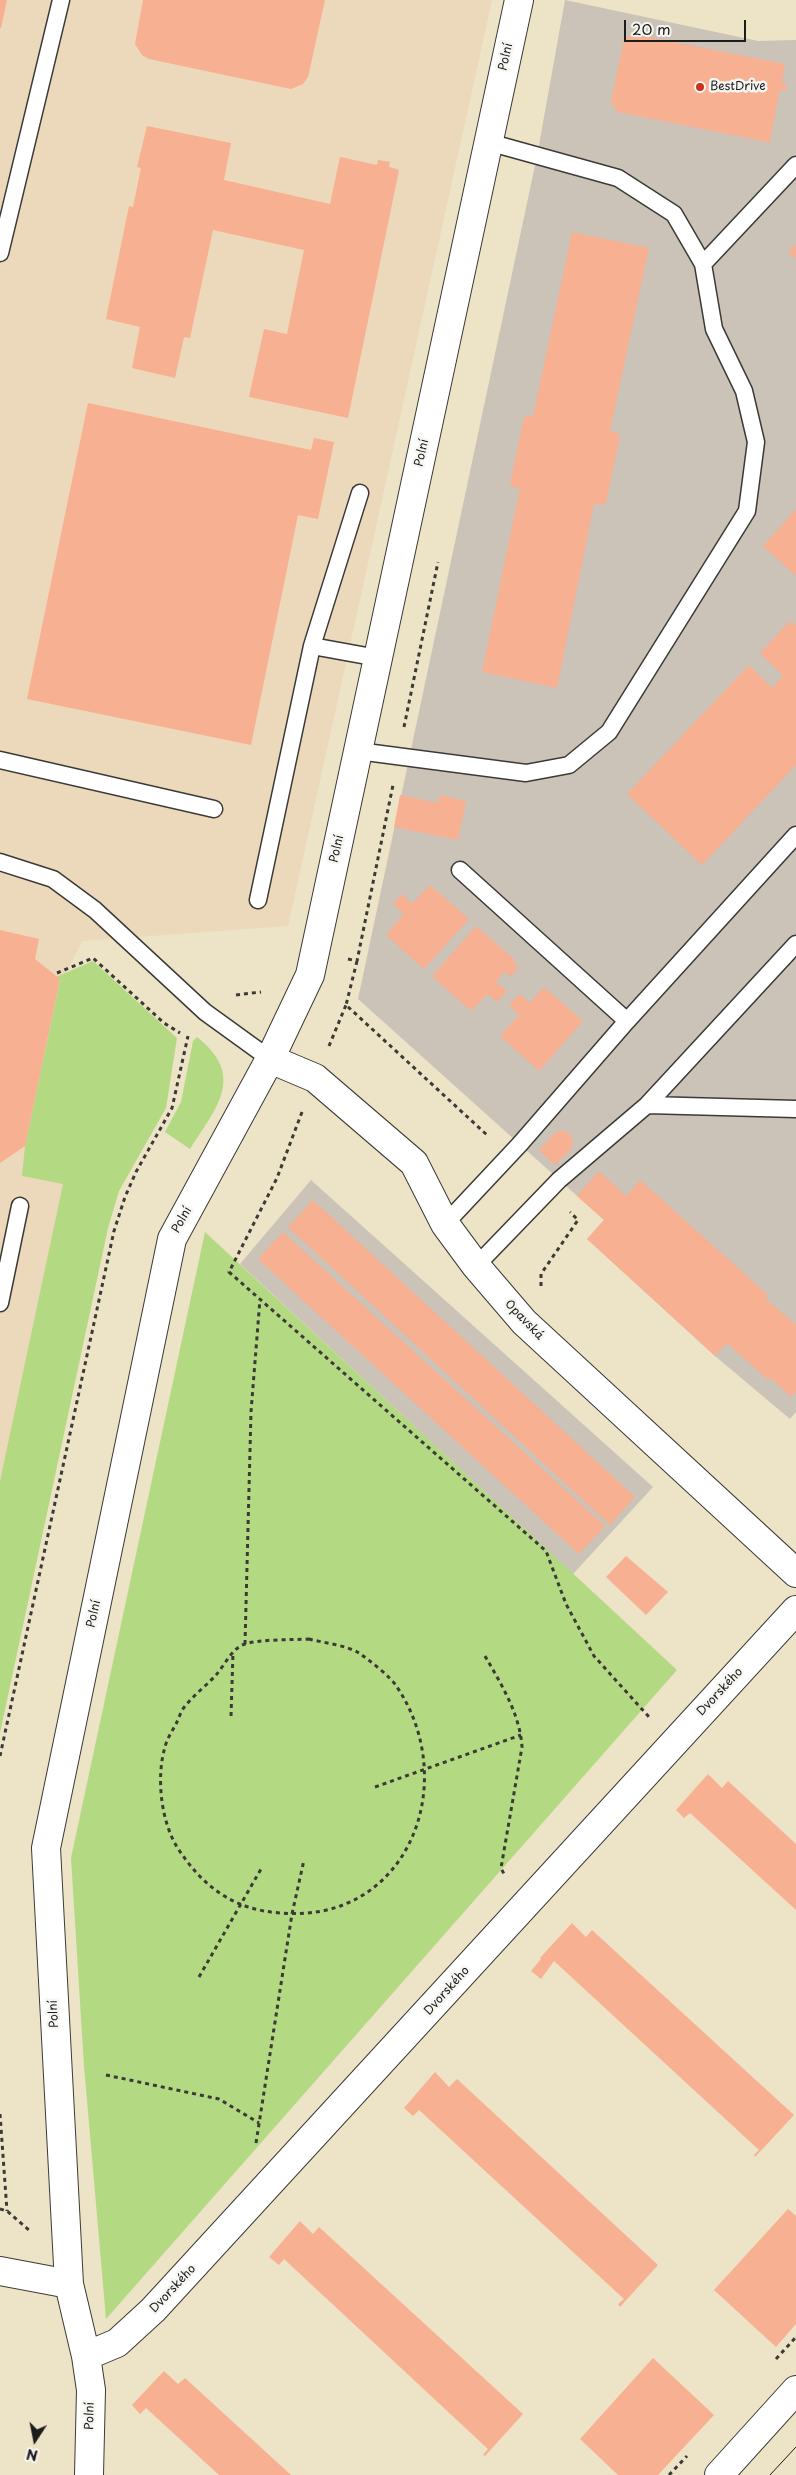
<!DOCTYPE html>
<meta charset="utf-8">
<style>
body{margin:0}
#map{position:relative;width:796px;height:2475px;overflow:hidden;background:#ede3c6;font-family:"Playpen Sans",sans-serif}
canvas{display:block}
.north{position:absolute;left:10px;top:2415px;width:50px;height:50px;-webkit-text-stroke:4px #f6f6f2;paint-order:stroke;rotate:191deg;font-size:14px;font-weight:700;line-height:20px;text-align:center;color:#1c1c1c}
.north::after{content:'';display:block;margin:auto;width:18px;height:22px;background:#1c1c1c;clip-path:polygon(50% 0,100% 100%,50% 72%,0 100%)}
.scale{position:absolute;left:624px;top:20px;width:122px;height:22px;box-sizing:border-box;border:2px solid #1c1c1c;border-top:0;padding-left:6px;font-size:15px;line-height:18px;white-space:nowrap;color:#1c1c1c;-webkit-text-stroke:4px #f6f6f2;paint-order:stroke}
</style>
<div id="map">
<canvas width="796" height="2475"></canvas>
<div class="north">N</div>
<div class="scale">20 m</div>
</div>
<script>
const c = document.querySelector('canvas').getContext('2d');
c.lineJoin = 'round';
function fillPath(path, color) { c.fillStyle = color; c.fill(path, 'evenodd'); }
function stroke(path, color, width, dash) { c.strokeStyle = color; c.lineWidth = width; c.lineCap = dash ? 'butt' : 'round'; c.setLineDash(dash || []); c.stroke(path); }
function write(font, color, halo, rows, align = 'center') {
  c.font = font + ' "Playpen Sans",sans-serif'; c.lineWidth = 5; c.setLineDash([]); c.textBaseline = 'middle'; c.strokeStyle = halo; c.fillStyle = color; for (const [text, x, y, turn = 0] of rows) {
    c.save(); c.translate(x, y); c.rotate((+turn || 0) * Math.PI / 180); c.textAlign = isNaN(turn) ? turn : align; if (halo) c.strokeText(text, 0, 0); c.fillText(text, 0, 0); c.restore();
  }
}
const built = new Path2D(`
 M 0,0 L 492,0 L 288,926 L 82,941 L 60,985 L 121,1000 L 0,1696 Z`);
const industrial = new Path2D(`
 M 565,0 L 758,41 L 796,40 L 796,1412 L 790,1419 L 715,1356 L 587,1239 L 604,1220 L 358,999 L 537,156 Z
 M 311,1180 L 653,1487 L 573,1574 L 240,1264 Z`);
const green = new Path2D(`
 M 93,961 L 177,1038 L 166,1108 L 119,1191 L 108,1228 L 0,1733 L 0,1481 L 63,1184 L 22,1176 L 25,1146 L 60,980 L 56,977 Z
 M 197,1037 C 246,1076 217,1107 190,1149 L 165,1132 L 181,1102 L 193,1041 Z
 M 205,1232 L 677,1670 L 106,2319 L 84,2066 L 71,1858 Z`);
const building = new Path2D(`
 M 0,0 L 7,0 L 1,28 L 0,28 Z
 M 143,0 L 325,0 L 308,77 L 303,84 L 291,89 L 149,59 L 142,55 L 135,44 Z
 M 633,34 L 785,64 L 782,83 L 787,84 L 785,91 L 780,90 L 769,145 L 767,142 L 617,112 L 611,102 L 624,39 Z
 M 147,126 L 231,143 L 224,180 L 330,204 L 340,157 L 377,165 L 378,160 L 390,162 L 389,167 L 399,170 L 348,418 L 249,397 L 264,329 L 287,334 L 304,250 L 213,230 L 190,338 L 184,337 L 175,378 L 132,368 L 140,327 L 106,319 L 129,206 L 133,207 L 141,168 L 137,167 Z
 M 572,232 L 649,248 L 610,431 L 618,433 L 620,436 L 606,503 L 602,505 L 594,504 L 557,688 L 482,672 L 520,488 L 513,487 L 510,483 L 524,417 L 533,416 Z
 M 796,244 L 796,259 L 788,252 Z
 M 88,403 L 311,450 L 314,438 L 334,442 L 318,519 L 298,515 L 251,745 L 27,699 Z
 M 796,509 L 796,576 L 763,546 Z
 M 790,621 L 796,626 L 796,765 L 702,865 L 627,794 L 749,665 L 772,688 L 783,676 L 760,653 Z
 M 400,795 L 438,803 L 440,795 L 466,801 L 458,840 L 394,827 Z
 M 430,885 L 469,919 L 424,969 L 386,935 L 404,914 L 393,904 L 402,894 L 412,904 Z
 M 476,926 L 515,960 L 514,963 L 519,967 L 510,977 L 505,971 L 496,982 L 507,991 L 497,1002 L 487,994 L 471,1011 L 432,976 Z
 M 0,930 L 39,939 L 35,959 L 60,979 L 25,1146 L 0,1163 Z
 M 544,987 L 583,1021 L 539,1071 L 500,1036 L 519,1015 L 509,1005 L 519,994 L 530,1003 Z
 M 562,1130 L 570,1134 L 573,1141 L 571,1149 L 555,1165 L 539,1150 L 554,1134 Z
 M 599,1171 L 626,1196 L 640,1180 L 768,1295 L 766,1299 L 796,1325 L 796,1391 L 791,1397 L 771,1378 L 768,1380 L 727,1343 L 715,1356 L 587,1239 L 604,1220 L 577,1196 Z
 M 313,1200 L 635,1497 L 610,1525 L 288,1227 Z
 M 283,1232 L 605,1526 L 579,1554 L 258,1259 Z
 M 626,1556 L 668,1592 L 646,1615 L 606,1577 Z
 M 708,1774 L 722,1788 L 728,1781 L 796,1844 L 796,1910 L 690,1813 L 684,1818 L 676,1810 Z
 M 572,1923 L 586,1937 L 592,1930 L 794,2115 L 755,2157 L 754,2155 L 759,2150 L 554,1961 L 541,1979 L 531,1971 L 541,1959 L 540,1958 Z
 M 435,2072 L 449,2087 L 457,2079 L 658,2265 L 620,2307 L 618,2304 L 624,2299 L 419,2110 L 413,2116 L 404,2108 Z
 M 788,2209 L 796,2216 L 796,2324 L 776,2347 L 714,2290 Z
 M 300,2221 L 313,2234 L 319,2227 L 523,2414 L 485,2456 L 483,2455 L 488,2449 L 284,2259 L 279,2265 L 269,2257 Z
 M 653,2358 L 714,2415 L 658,2475 L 618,2475 L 580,2439 Z
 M 164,2371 L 178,2384 L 185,2378 L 291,2475 L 219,2475 L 146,2408 L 140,2414 L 132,2405 Z`);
const path = new Path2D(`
 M 404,727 L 438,562
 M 348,959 L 357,961 L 393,785
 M 357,961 L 346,1005 L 487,1135
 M 57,973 L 93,958 L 164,1023 L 180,1033
 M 236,995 L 261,992
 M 329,1046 L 346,1005
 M 302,1112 L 277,1178 L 229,1272 L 546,1551 L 566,1604 L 594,1656 L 649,1717
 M 541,1286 L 541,1274 L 578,1220 L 570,1212
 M 309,1639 C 324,1643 346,1645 359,1653 C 369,1660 391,1677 397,1687 C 462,1784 407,1924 281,1913 C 233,1910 202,1886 177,1847 C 161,1821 156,1777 165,1747 C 167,1739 172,1731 176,1724 C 179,1718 181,1710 186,1705 C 195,1694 207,1685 216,1675 C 225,1665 232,1648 245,1644 C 260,1639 292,1640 309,1639 Z
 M 245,1644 L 251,1412 L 260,1299
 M 485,1656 C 501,1684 520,1714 522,1747 L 501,1868 L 504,1874
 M 231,1716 L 233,1653
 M 0,1756 L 114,1231 L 125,1197 L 136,1172 L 172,1108 L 188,1036
 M 375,1787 L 521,1735
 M 199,1977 L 261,1869
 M 106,2075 L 219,2099 L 259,2123
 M 0,2114 L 7,2211
 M 256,2143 L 292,1914 L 304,1860
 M 0,2209 L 7,2211 L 30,2231
 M 776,2359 L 796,2337
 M 669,2475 L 687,2456`);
const service = new Path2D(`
 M 488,142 L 618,178 L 674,214 L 703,264
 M 0,253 L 61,0
 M 312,646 L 378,658
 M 358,751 L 526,773 L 569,765 L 609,732 L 747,511 L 756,442 L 744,391 L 714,329 L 703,264 L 796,165
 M 0,760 L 214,809
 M 0,862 L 53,879 L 95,910 L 205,1012 L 270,1059
 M 258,900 L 312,646 L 360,493
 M 627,1021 L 796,835
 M 647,1105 L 796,944
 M 445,1224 L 520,1144 L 627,1021 L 460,870
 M 476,1266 L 559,1180 L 647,1105 L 796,1109
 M 0,1303 L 20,1206`);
const minor = new Path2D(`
 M 270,1059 L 315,1078 L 414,1163 L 445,1224 L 476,1266 L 524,1322 L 796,1573
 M 0,2271 L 69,2284
 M 86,2356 L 117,2343 L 153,2310 L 796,1610
 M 89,2475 L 91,2390 L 86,2356 L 69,2284 L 46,1848 L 172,1239 L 270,1059 L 310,975 L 519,0
 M 719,2475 L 796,2390`);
const tram = new Path2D(`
 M 770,2475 L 796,2447`);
const markers = [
 [700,87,5,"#c8321e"]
];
const streetNames = [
 ["Polní",506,57,-78],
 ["Polní",422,453,-78],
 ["Polní",337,849,-78],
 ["Polní",182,1220,-61],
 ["Opavská",524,1320,46],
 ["Polní",94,1614,-78],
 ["Dvorského",720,1692,-47],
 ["Dvorského",447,1991,-48],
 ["Polní",54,2014,-93],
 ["Dvorského",173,2289,-47],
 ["Polní",90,2416,-89]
];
const poiNames = [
 ["BestDrive",710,87]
];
fillPath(built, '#ecd8ba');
fillPath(industrial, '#cbc3b8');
fillPath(green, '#b4d983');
fillPath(building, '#f7b091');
stroke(service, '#3b3a36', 19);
stroke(minor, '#3b3a36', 30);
stroke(path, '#3b3a36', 3, [4, 4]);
stroke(service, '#fff', 16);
stroke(minor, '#fff', 28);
stroke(tram, '#1c1c1c', 1);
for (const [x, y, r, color] of markers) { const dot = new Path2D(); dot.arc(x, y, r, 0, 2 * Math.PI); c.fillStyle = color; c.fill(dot); stroke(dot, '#f6f6f2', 2); }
write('12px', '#1c1c1c', '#f6f6f2', streetNames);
write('12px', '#1c1c1c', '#f6f6f2', poiNames, 'left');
</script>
